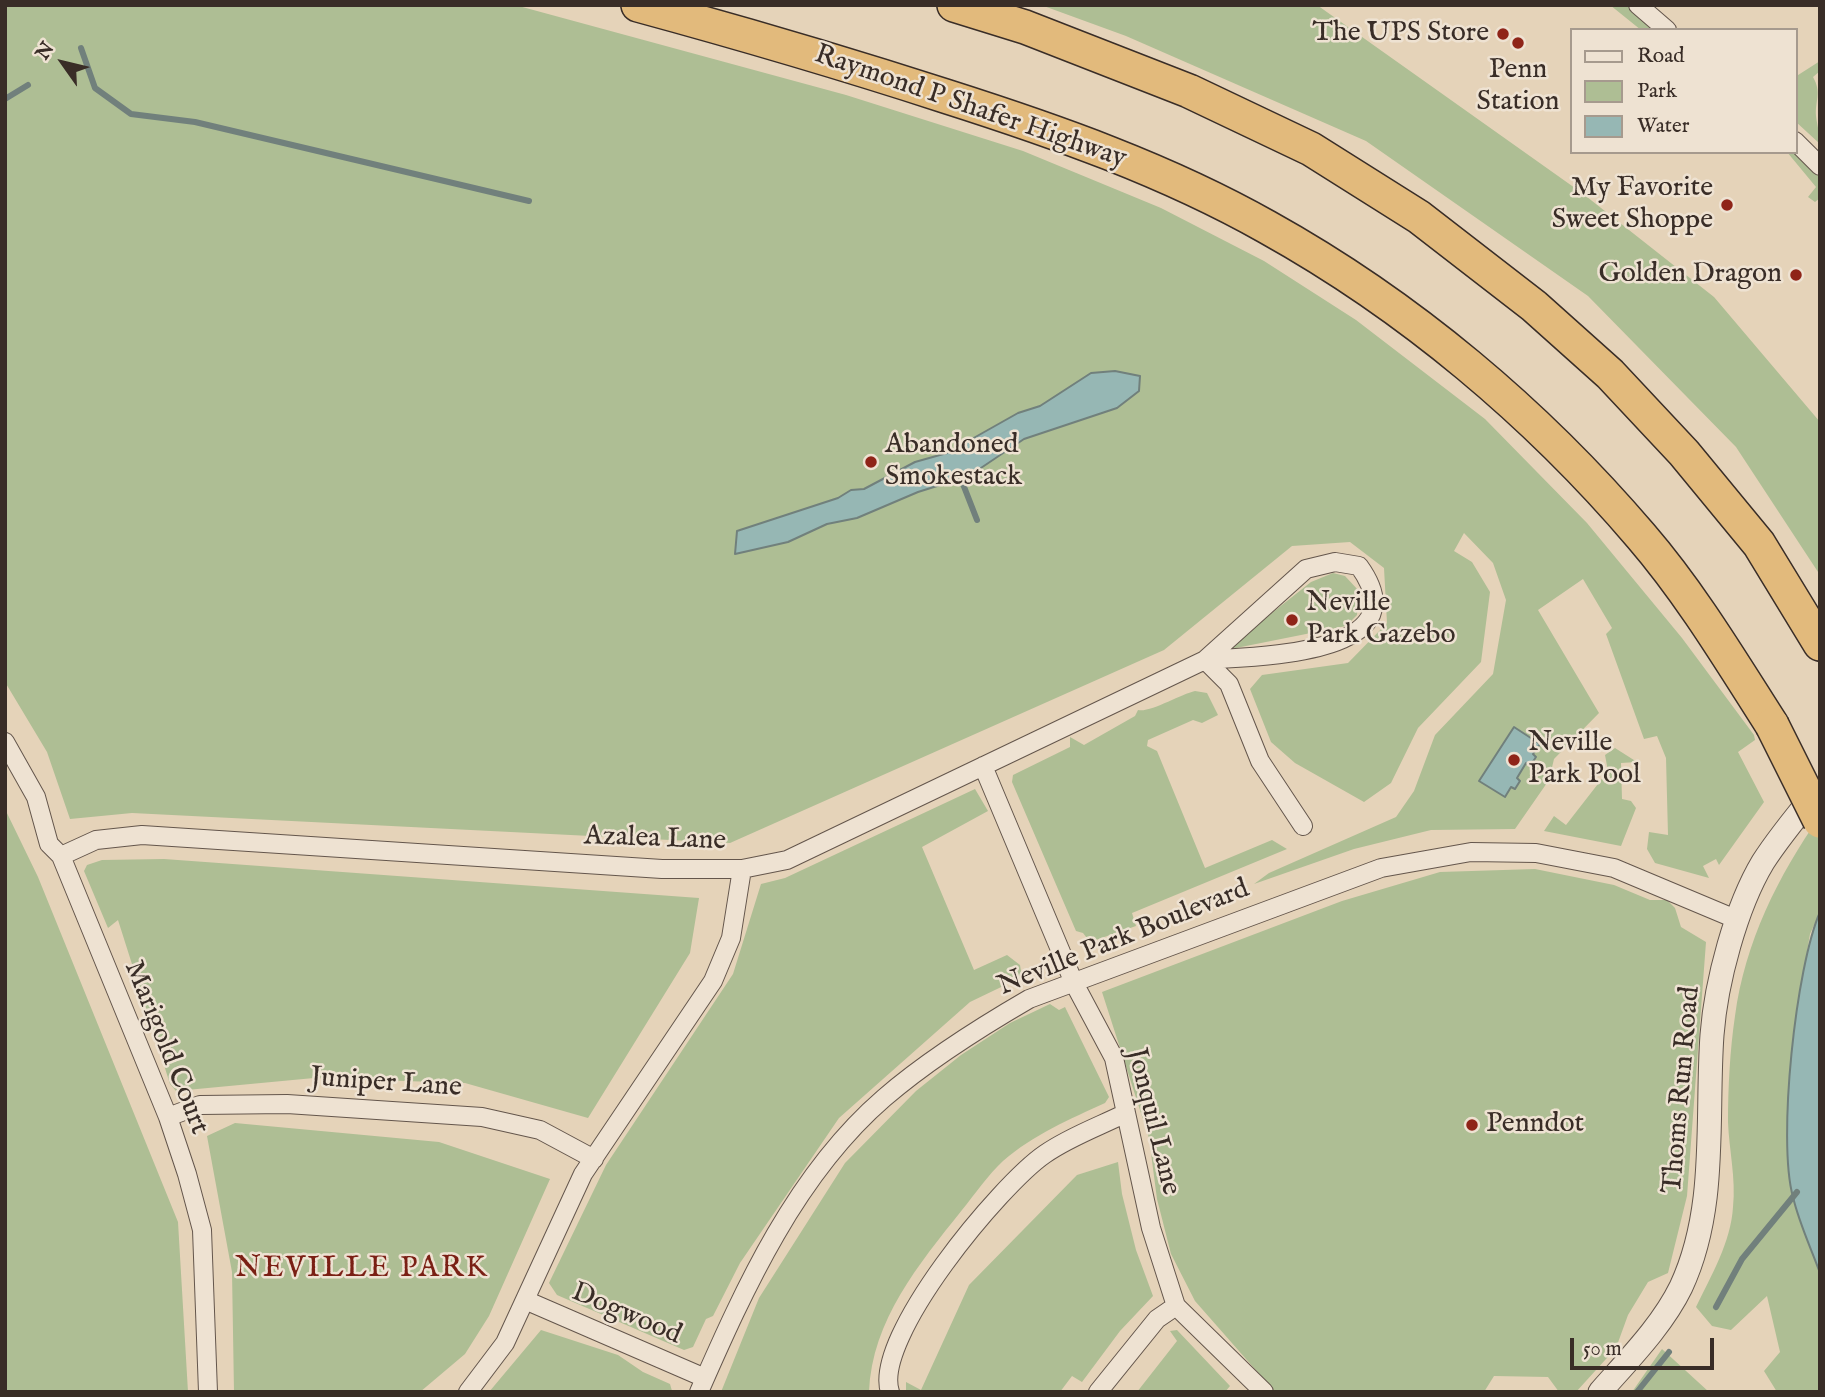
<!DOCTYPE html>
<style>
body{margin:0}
#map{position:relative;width:1825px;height:1397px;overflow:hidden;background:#e5d3b9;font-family:"IM FELL English",serif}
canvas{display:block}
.frame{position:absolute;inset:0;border:7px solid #392d27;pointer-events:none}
.legend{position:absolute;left:1570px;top:28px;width:228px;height:126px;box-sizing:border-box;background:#eee2d2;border:2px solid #a69a8e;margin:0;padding:9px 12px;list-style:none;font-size:21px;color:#392d27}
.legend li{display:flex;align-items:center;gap:14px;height:35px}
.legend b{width:35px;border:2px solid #a69a8e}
.north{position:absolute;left:28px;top:28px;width:70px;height:70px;-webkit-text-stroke:5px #eee2d2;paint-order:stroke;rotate:304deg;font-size:19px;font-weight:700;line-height:28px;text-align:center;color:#392d27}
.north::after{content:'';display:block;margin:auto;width:24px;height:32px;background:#392d27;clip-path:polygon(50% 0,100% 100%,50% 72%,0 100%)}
.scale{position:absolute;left:1570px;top:1338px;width:144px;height:32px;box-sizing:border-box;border:4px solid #392d27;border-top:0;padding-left:9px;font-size:21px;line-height:24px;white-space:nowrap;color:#392d27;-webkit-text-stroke:5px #eee2d2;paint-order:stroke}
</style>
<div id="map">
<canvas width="1825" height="1397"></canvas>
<div class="frame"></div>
<ul class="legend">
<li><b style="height:9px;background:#eee2d2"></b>Road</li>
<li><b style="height:19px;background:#aebe94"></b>Park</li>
<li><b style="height:19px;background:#96b7b4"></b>Water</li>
</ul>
<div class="north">N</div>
<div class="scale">50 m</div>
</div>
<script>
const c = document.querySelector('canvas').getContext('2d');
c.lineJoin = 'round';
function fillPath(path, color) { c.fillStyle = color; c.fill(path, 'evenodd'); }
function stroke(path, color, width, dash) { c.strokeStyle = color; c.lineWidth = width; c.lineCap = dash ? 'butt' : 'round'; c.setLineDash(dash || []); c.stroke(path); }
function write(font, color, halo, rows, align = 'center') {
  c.font = font + ' "IM FELL English",serif'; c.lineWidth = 5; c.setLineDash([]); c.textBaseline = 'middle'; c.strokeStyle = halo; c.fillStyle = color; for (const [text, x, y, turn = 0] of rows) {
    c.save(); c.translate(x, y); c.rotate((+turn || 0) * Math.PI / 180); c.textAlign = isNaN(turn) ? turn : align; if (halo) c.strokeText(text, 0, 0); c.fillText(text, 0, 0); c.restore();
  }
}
const green = new Path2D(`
 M 5,5 L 515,5 L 846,95 L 1023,151 L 1161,208 L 1264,261 L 1356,320 L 1485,419 L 1587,523 L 1682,638 L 1754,735 L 1755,740 L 1738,752 L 1764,802 L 1719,865 L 1716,859 L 1703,866 L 1709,878 L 1655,863 L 1647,849 L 1649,832 L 1668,835 L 1666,758 L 1657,736 L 1644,739 L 1606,634 L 1612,628 L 1583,579 L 1538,610 L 1599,713 L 1554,759 L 1549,780 L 1515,829 L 1431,830 L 1354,849 L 1254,884 L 1269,873 L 1396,817 L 1414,791 L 1435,735 L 1493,674 L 1506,600 L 1493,563 L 1464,533 L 1454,551 L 1472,562 L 1490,592 L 1481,662 L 1418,728 L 1391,783 L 1364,802 L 1295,763 L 1271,742 L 1250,689 L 1262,675 L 1348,663 L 1387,623 L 1384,568 L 1350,542 L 1292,546 L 1164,650 L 730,843 L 132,813 L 70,819 L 47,752 L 5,682 Z
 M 1041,5 L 1317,5 L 1582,193 L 1714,297 L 1820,422 L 1820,575 L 1736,447 L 1588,296 L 1366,141 L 1126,36 Z
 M 1610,5 L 1626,5 L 1656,30 L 1641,30 Z
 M 1820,61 L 1820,71 L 1813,77 C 1822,93 1815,100 1816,116 C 1817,125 1820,134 1820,144 L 1795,121 L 1795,77 Z
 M 1787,152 L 1799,152 L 1820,175 L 1820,198 L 1815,202 L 1808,197 L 1816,187 Z
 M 1333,573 L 1345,576 L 1359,591 L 1357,615 L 1346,626 L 1231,649 L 1234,643 L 1311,582 Z
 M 1195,691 L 1207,693 L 1218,715 L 1202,723 L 1193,720 L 1148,740 L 1147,746 L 1157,751 L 1205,868 L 1272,840 L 1287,849 L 1132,913 L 1136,926 L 1090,942 L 1083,933 L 1076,931 L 1012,782 L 1013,775 L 1070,747 L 1070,737 L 1084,745 L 1135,716 L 1138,710 C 1150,713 1181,694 1195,691 Z
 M 1615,748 L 1637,762 L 1621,763 L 1622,799 L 1631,801 L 1636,808 L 1621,846 L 1544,831 L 1554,816 L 1566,825 L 1608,771 L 1605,755 Z
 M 975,789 L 988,811 L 922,847 L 974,970 L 1007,955 L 1020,965 L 1022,977 L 970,1002 L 839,1118 L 740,1263 L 713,1316 L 706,1319 L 693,1347 L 684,1350 L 557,1295 L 549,1283 L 606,1165 L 733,974 L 761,884 L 785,878 Z
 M 5,809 L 38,877 L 178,1222 L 188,1392 L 5,1392 Z
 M 1820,816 L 1820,912 L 1810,934 L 1793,1035 L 1788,1140 L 1792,1196 L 1820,1273 L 1820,1392 L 1777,1392 L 1764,1371 L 1780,1352 L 1767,1296 L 1731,1330 L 1712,1326 L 1696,1307 C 1711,1276 1731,1242 1733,1207 C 1736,1178 1729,1150 1728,1122 C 1728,1088 1730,1049 1735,1016 C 1745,942 1778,876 1820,816 Z
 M 164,859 L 699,898 L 690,953 L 588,1118 L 465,1083 L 314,1078 L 176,1091 L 170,1084 L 118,920 L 108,928 L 84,871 L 87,865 L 102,860 Z
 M 1535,869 L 1614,885 L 1650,900 L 1667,900 L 1675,908 L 1681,927 L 1706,942 L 1687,1196 L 1668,1273 L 1648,1282 L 1628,1315 L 1616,1348 L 1576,1392 L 1559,1392 L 1548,1377 L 1494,1376 L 1484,1392 L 1275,1392 L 1195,1301 L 1171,1254 L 1157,1199 L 1149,1138 L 1102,992 L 1342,901 L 1440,872 Z
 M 1050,1004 L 1059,1010 L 1065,1007 L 1109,1097 L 1105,1103 C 1070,1119 1033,1135 1003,1161 C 988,1175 975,1194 962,1210 C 919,1264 872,1320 869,1392 L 721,1392 L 759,1298 L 845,1163 L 916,1091 L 961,1055 L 1010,1023 Z
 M 235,1123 L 439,1142 L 550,1179 L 489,1316 L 465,1354 L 420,1392 L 234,1392 L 232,1272 L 207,1136 Z
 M 1118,1162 L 1122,1194 L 1136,1250 L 1153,1296 L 1120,1331 L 1082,1382 L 1072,1376 L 1060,1392 L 906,1392 L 906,1382 L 921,1390 L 969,1285 L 1077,1175 Z
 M 541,1330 L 618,1355 L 643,1372 L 670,1384 L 672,1391 L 489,1392 Z
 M 1177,1330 L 1230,1386 L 1225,1392 L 1137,1392 L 1177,1341 L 1170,1331 Z
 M 1662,1349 L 1709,1392 L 1632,1392 Z`);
const water = new Path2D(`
 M 1115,371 L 1140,376 L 1139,391 L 1117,408 L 1024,439 L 969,476 L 918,492 L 857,518 L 827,524 L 788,542 L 735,554 L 737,531 L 838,498 L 851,490 L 864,489 L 915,462 L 947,453 L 1018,413 L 1040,406 L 1091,373 Z
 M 1514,727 L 1540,744 L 1533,754 L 1536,757 L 1530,766 L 1526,763 L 1517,778 L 1520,781 L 1515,789 L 1511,787 L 1505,797 L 1479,781 Z
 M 1820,912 L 1820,1273 C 1811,1248 1799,1223 1793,1197 C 1777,1140 1796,966 1820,912 Z`);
const stream = new Path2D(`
 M 81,48 L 95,88 L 131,114 L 195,122 L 529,201
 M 5,99 L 28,85
 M 961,479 L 977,520
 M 1716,1307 L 1742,1259 L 1797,1192
 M 1637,1392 L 1669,1352`);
const minor = new Path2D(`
 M 1638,5 L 1667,30
 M 1795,141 L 1820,166
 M 1205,660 L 1229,684 L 1260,761 L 1303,826
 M 5,742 L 36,797 L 49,844 L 61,856 L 168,1117 L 187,1174 L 202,1230 L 208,1392
 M 983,766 L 1074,983 L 1114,1058 L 1151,1228 L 1176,1306 L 1264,1392
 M 61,856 L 96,840 L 142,835 L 662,869 L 742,869 L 787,860 L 1205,660 L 1306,569 L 1335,562 L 1359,566 C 1424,656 1255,656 1205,660
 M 168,1117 L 200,1105 L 287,1104 L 482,1117 L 540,1130 L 594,1159
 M 525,1300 L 705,1378
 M 468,1392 L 505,1343 L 583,1174 L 713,981 L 731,938 L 742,869
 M 699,1392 C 745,1287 796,1174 884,1098 C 928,1060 979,1028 1029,999 L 1381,868 L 1471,852 L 1536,853 L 1614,868 L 1738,920
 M 890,1392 C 872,1338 1001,1184 1045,1154 C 1069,1137 1100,1126 1126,1113
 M 1098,1392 L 1157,1319 L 1176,1306`);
const tertiary = new Path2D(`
 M 1600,1392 C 1628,1360 1662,1326 1681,1287 C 1718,1208 1706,1118 1712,1035 C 1716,982 1736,907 1763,862 C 1779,837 1799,813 1818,790`);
const motorway = new Path2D(`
 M 638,5 C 741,33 843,63 945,96 C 1055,131 1166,170 1267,227 C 1409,306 1536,413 1641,536 C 1691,594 1731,661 1772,725
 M 954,5 L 1025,27 L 1189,91 L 1311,149 L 1419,217 L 1534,306 L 1610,374 L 1684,453 L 1759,544 L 1820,644`);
const motorwayBridge = new Path2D(`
 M 1772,725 L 1820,821`);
const markers = [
 [1503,34,7,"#8f2418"],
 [1518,43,7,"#8f2418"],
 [1727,205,7,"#8f2418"],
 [1796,275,7,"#8f2418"],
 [871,462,7,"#8f2418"],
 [1292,620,7,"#8f2418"],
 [1514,760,7,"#8f2418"],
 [1472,1125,7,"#8f2418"]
];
const poiNames = [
 ["The UPS Store",1489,34,"right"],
 ["Penn",1518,71,"center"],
 ["Station",1518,103,"center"],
 ["My Favorite",1713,189,"right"],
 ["Sweet Shoppe",1713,221,"right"],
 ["Golden Dragon",1782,275,"right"],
 ["Abandoned",885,446],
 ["Smokestack",885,478],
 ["Neville",1306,604],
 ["Park Gazebo",1306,636],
 ["Neville",1528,744],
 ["Park Pool",1528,776],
 ["Penndot",1486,1125]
];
const streetNames = [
 ["Raymond P Shafer Highway",970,108,19],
 ["Azalea Lane",655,840,2],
 ["Neville Park Boulevard",1124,939,-22],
 ["Marigold Court",165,1048,68],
 ["Juniper Lane",386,1084,4],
 ["Thoms Run Road",1683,1090,-85],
 ["Jonquil Lane",1152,1122,76],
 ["Dogwood",626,1315,23]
];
const neighbourhoodNames = [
 ["NEVILLE PARK",362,1270]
];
fillPath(green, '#aebe94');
fillPath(water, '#96b7b4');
stroke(water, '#71807c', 2);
stroke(stream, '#71807c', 6);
stroke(minor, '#64564c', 20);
stroke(tertiary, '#64564c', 25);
stroke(motorway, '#392d27', 36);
stroke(minor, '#eee2d2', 18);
stroke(tertiary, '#eee2d2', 23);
stroke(motorway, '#e2ba7c', 33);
stroke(motorwayBridge, '#392d27', 36, []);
stroke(motorwayBridge, '#e2ba7c', 33);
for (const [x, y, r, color] of markers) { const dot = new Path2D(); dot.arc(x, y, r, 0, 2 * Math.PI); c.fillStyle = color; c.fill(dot); stroke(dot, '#eee2d2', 2.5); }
write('28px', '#392d27', '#eee2d2', poiNames, 'left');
write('28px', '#392d27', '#eee2d2', streetNames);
c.letterSpacing = '2px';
write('30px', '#7a1f14', '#eee2d2', neighbourhoodNames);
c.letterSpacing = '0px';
</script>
